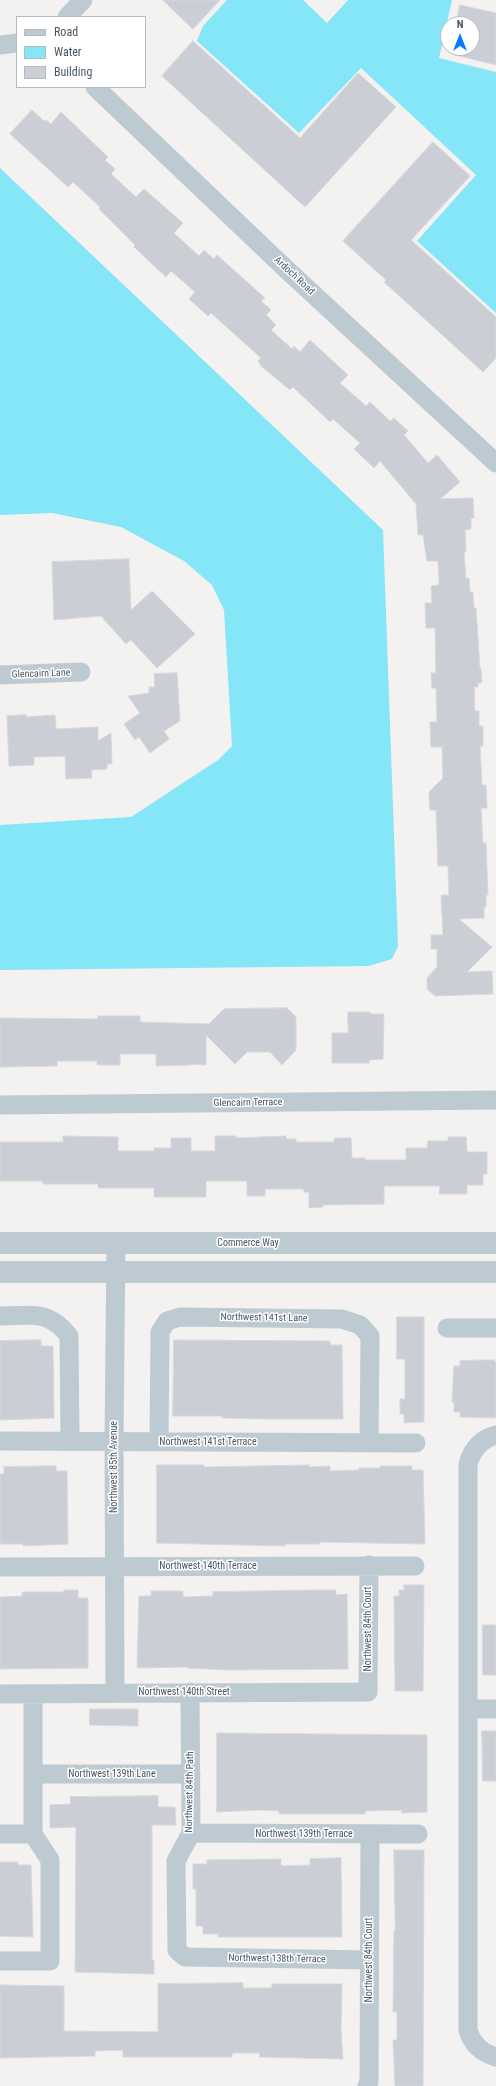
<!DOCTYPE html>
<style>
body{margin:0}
#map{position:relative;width:496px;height:2086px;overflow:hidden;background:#f4f1f1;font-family:"Roboto Condensed",sans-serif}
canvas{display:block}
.legend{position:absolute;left:16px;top:16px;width:130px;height:72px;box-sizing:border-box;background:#fff;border:1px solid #b5bbc0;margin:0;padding:5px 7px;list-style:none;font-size:12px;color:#475662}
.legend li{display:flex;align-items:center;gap:8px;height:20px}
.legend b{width:20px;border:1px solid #b5bbc0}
.north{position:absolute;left:440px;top:16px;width:40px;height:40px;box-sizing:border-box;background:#fff;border:1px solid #b5bbc0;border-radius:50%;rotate:0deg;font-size:11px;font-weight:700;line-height:16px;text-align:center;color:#475662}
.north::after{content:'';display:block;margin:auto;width:14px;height:18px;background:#037efc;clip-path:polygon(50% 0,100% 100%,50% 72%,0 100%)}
</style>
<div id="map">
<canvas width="496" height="2086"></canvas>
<ul class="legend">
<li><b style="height:5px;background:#becad2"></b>Road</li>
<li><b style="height:11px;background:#84e6f7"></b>Water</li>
<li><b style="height:11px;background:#cbced4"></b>Building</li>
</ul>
<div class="north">N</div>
</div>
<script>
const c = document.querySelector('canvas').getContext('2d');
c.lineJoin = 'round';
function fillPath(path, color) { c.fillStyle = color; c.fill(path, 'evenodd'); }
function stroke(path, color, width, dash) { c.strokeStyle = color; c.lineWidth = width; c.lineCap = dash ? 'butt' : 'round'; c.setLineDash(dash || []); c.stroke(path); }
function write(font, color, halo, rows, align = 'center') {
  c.font = font + ' "Roboto Condensed",sans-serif'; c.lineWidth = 3; c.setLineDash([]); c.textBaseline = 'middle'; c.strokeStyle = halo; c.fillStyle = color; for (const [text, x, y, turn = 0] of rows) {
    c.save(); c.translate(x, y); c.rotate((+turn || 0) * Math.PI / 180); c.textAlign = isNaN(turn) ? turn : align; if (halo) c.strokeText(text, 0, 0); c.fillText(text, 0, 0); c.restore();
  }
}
const water = new Path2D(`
 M 227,0 L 303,0 L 327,23 L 348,0 L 452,0 L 439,58 L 496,72 L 496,313 L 417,241 L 476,175 L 361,68 L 299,133 L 197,41 L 203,26 Z
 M 0,168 L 383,530 L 398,946 L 392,959 L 369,966 L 0,970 L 0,825 L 131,817 L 218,760 L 232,746 L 224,610 L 212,585 L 184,561 L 121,527 L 52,513 L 0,515 Z`);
const building = new Path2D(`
 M 163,0 L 220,0 L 193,29 Z
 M 460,5 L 496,13 L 496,65 L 455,55 L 456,50 L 450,49 L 472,48 L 472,24 L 456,24 Z
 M 193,41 L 300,138 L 358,73 L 396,107 L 305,207 L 162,76 Z
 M 32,110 L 44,121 L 46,120 L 51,124 L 61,112 L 108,157 L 105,160 L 115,169 L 111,174 L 136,197 L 144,189 L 183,223 L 174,233 L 199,256 L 204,250 L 214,259 L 217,255 L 265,298 L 261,301 L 271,310 L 266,315 L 276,325 L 271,330 L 292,349 L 294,346 L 300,352 L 310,340 L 348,375 L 340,383 L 366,406 L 370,402 L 390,421 L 394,418 L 408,431 L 404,435 L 428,463 L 437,455 L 460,482 L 440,499 L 473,498 L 474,518 L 471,518 L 471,529 L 465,530 L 466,552 L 464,552 L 466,579 L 469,578 L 470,592 L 473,592 L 474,608 L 476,608 L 480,669 L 481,669 L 482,683 L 478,683 L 478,687 L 474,687 L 475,711 L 479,711 L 479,726 L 483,726 L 483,746 L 480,746 L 482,785 L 486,785 L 487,808 L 481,808 L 483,843 L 486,843 L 488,895 L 486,895 L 486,907 L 484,907 L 484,918 L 459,919 L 492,947 L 467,972 L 492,971 L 493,994 L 435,996 L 427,989 L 427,978 L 437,967 L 437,949 L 431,949 L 431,935 L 443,935 L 441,895 L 449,895 L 448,866 L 438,866 L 436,810 L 430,810 L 429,792 L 443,778 L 442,747 L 431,747 L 430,722 L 437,722 L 436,688 L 432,688 L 431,673 L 436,673 L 435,628 L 426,628 L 425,603 L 432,603 L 431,586 L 439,585 L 438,561 L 427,561 L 423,535 L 418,535 L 416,504 L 380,461 L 374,468 L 354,449 L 360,443 L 333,419 L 330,422 L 293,387 L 290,390 L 262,367 L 258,361 L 261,358 L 211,313 L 208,316 L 189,299 L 195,292 L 171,271 L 166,277 L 134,247 L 135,245 L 99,209 L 100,207 L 73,182 L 68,187 L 10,134 Z
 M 433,142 L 470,176 L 411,240 L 496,317 L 496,358 L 483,372 L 384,282 L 386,280 L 343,241 Z
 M 129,559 L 131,610 L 152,591 L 195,634 L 157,668 L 131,640 L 126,644 L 101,616 L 54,620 L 52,562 Z
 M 177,673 L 180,721 L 164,731 L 169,739 L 150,753 L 139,737 L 135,740 L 124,724 L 140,713 L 128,696 L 149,693 L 149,687 L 155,687 L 154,674 Z
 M 26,715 L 26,717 L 55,715 L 56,729 L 98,727 L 98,741 L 111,733 L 112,764 L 107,764 L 107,769 L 91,770 L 92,778 L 66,779 L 65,756 L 34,757 L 34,765 L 9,766 L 7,716 Z
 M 287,1008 L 296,1017 L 296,1050 L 282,1065 L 270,1052 L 247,1052 L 235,1064 L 206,1035 L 206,1065 L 191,1064 L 191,1065 L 156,1066 L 156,1054 L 120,1054 L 120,1065 L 97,1065 L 97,1061 L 57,1061 L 57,1066 L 0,1067 L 0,1018 L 98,1019 L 98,1016 L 140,1016 L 140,1022 L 209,1024 L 224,1009 Z
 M 348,1012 L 370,1012 L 370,1014 L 384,1014 L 383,1059 L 369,1060 L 369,1063 L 332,1063 L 332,1033 L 348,1033 Z
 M 63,1136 L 118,1137 L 118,1151 L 154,1151 L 154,1148 L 171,1148 L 171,1138 L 191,1138 L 191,1151 L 215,1151 L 215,1136 L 236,1136 L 236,1138 L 286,1136 L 286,1139 L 296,1139 L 296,1142 L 334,1142 L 334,1138 L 351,1138 L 352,1158 L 365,1158 L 365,1160 L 406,1160 L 406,1148 L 427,1148 L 428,1141 L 448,1141 L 448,1137 L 466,1137 L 467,1152 L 487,1152 L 487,1174 L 483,1174 L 483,1185 L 467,1185 L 467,1194 L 439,1194 L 440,1186 L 384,1186 L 384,1204 L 323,1205 L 323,1207 L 309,1208 L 309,1192 L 304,1192 L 304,1189 L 265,1189 L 265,1196 L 247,1196 L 247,1181 L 206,1181 L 206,1197 L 154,1197 L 154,1188 L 98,1188 L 98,1184 L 43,1184 L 43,1181 L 0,1181 L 0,1142 L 63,1142 Z
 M 397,1317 L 424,1317 L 424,1422 L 404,1423 L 404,1414 L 400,1414 L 400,1399 L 405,1399 L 405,1359 L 397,1359 Z
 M 41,1340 L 41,1346 L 53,1346 L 54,1418 L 0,1420 L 0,1341 Z
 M 174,1340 L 330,1341 L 330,1345 L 342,1345 L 343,1419 L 263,1419 L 222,1418 L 222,1416 L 173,1416 Z
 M 481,1360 L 494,1360 L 496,1362 L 496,1415 L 495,1418 L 460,1417 L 460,1412 L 454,1412 L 454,1402 L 452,1402 L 454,1366 L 460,1366 L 460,1361 Z
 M 157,1465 L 204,1465 L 204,1467 L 309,1465 L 309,1467 L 330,1466 L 330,1471 L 359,1470 L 359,1468 L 380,1468 L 380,1466 L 412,1466 L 412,1470 L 423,1470 L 425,1544 L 320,1542 L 320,1544 L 285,1544 L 285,1546 L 157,1543 Z
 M 56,1466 L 56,1471 L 67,1471 L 68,1544 L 23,1546 L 23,1544 L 0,1544 L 0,1474 L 4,1474 L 4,1467 Z
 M 404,1585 L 424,1585 L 423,1691 L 395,1691 L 394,1596 L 399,1596 L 399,1590 L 404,1590 Z
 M 64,1590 L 78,1590 L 78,1598 L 88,1598 L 88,1668 L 0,1669 L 0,1597 L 22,1596 L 22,1592 L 64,1592 Z
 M 316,1590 L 336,1590 L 336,1595 L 347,1594 L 348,1669 L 228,1670 L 187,1668 L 187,1667 L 137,1668 L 139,1596 L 151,1596 L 151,1591 L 183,1591 L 183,1597 L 213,1596 L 213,1592 Z
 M 483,1625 L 496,1625 L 496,1675 L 483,1675 Z
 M 90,1709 L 138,1709 L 138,1726 L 90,1725 Z
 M 482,1731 L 496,1731 L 496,1781 L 483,1781 Z
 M 217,1733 L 427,1735 L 427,1812 L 402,1813 L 402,1810 L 365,1811 L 365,1814 L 279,1814 L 279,1811 L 258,1810 L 217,1812 Z
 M 158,1796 L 158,1807 L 175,1807 L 176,1825 L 152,1825 L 152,1960 L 154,1960 L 154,1974 L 75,1972 L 76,1827 L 50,1828 L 50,1805 L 71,1804 L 70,1797 Z
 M 394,1850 L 424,1850 L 423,2086 L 395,2086 L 393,2040 L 397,2040 L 397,2012 L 393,2012 L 394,1931 L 395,1931 Z
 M 341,1858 L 342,1937 L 218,1937 L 218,1934 L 203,1934 L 203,1926 L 196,1926 L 196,1889 L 193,1889 L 193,1864 L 207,1864 L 207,1860 L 281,1859 L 281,1866 L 310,1865 L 310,1859 Z
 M 0,1862 L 18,1862 L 18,1865 L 31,1865 L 33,1937 L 0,1936 Z
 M 243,1983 L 243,1988 L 272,1988 L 272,1984 L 342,1984 L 341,2031 L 343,2059 L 259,2057 L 260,2053 L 232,2053 L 232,2057 L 123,2057 L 123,2050 L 95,2051 L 95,2056 L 0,2058 L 0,1985 L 64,1986 L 64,2031 L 158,2032 L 158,1984 Z`);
const minor = new Path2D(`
 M 67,17 L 83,0
 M 0,45 L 17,43
 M 95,87 L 286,269 L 496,463
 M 0,675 L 81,672
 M 0,1105 L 496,1100
 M 0,1316 C 31,1316 48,1309 69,1336 L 70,1441
 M 447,1328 L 496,1328
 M 496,1435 C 481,1439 472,1450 468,1464 L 468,2030 C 472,2044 482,2053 496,2057
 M 0,1441 L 416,1443
 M 159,1442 L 160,1332 L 167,1321 L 180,1317 L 342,1319 L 360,1325 L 370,1336 L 369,1443
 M 0,1567 L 415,1566
 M 115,1692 L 114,1441 L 116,1243
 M 190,1692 L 191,1833 L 176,1861 L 177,1950 L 185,1957 L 369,1960
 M 0,1694 L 368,1692 L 369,1565
 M 468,1709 L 496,1709
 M 33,1774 L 191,1774
 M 191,1833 L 418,1834
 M 0,1834 L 33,1834
 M 0,1961 L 50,1961 L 50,1860 L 33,1834 L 33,1694
 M 367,2086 L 369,2082 L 370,1834`);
const tertiary = new Path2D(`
 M 0,1243 L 496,1243
 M 0,1272 L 496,1272`);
const streetNames = [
 ["Ardoch Road",294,276,43],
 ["Glencairn Lane",41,674,-2],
 ["Glencairn Terrace",248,1103,-1],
 ["Commerce Way",248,1243],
 ["Northwest 141st Lane",264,1318,1],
 ["Northwest 141st Terrace",208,1442],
 ["Northwest 85th Avenue",114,1467,-90],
 ["Northwest 140th Terrace",208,1566],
 ["Northwest 84th Court",368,1629,-90],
 ["Northwest 140th Street",184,1692],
 ["Northwest 139th Lane",112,1774],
 ["Northwest 84th Path",190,1792,-89],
 ["Northwest 139th Terrace",304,1834],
 ["Northwest 138th Terrace",277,1959,1],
 ["Northwest 84th Court",369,1960,-90]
];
fillPath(water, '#84e6f7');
fillPath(building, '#cbced4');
stroke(building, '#d5d8dd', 1);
stroke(minor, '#becad2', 19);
stroke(tertiary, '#becad2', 22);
write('10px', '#475662', '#fff', streetNames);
</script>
